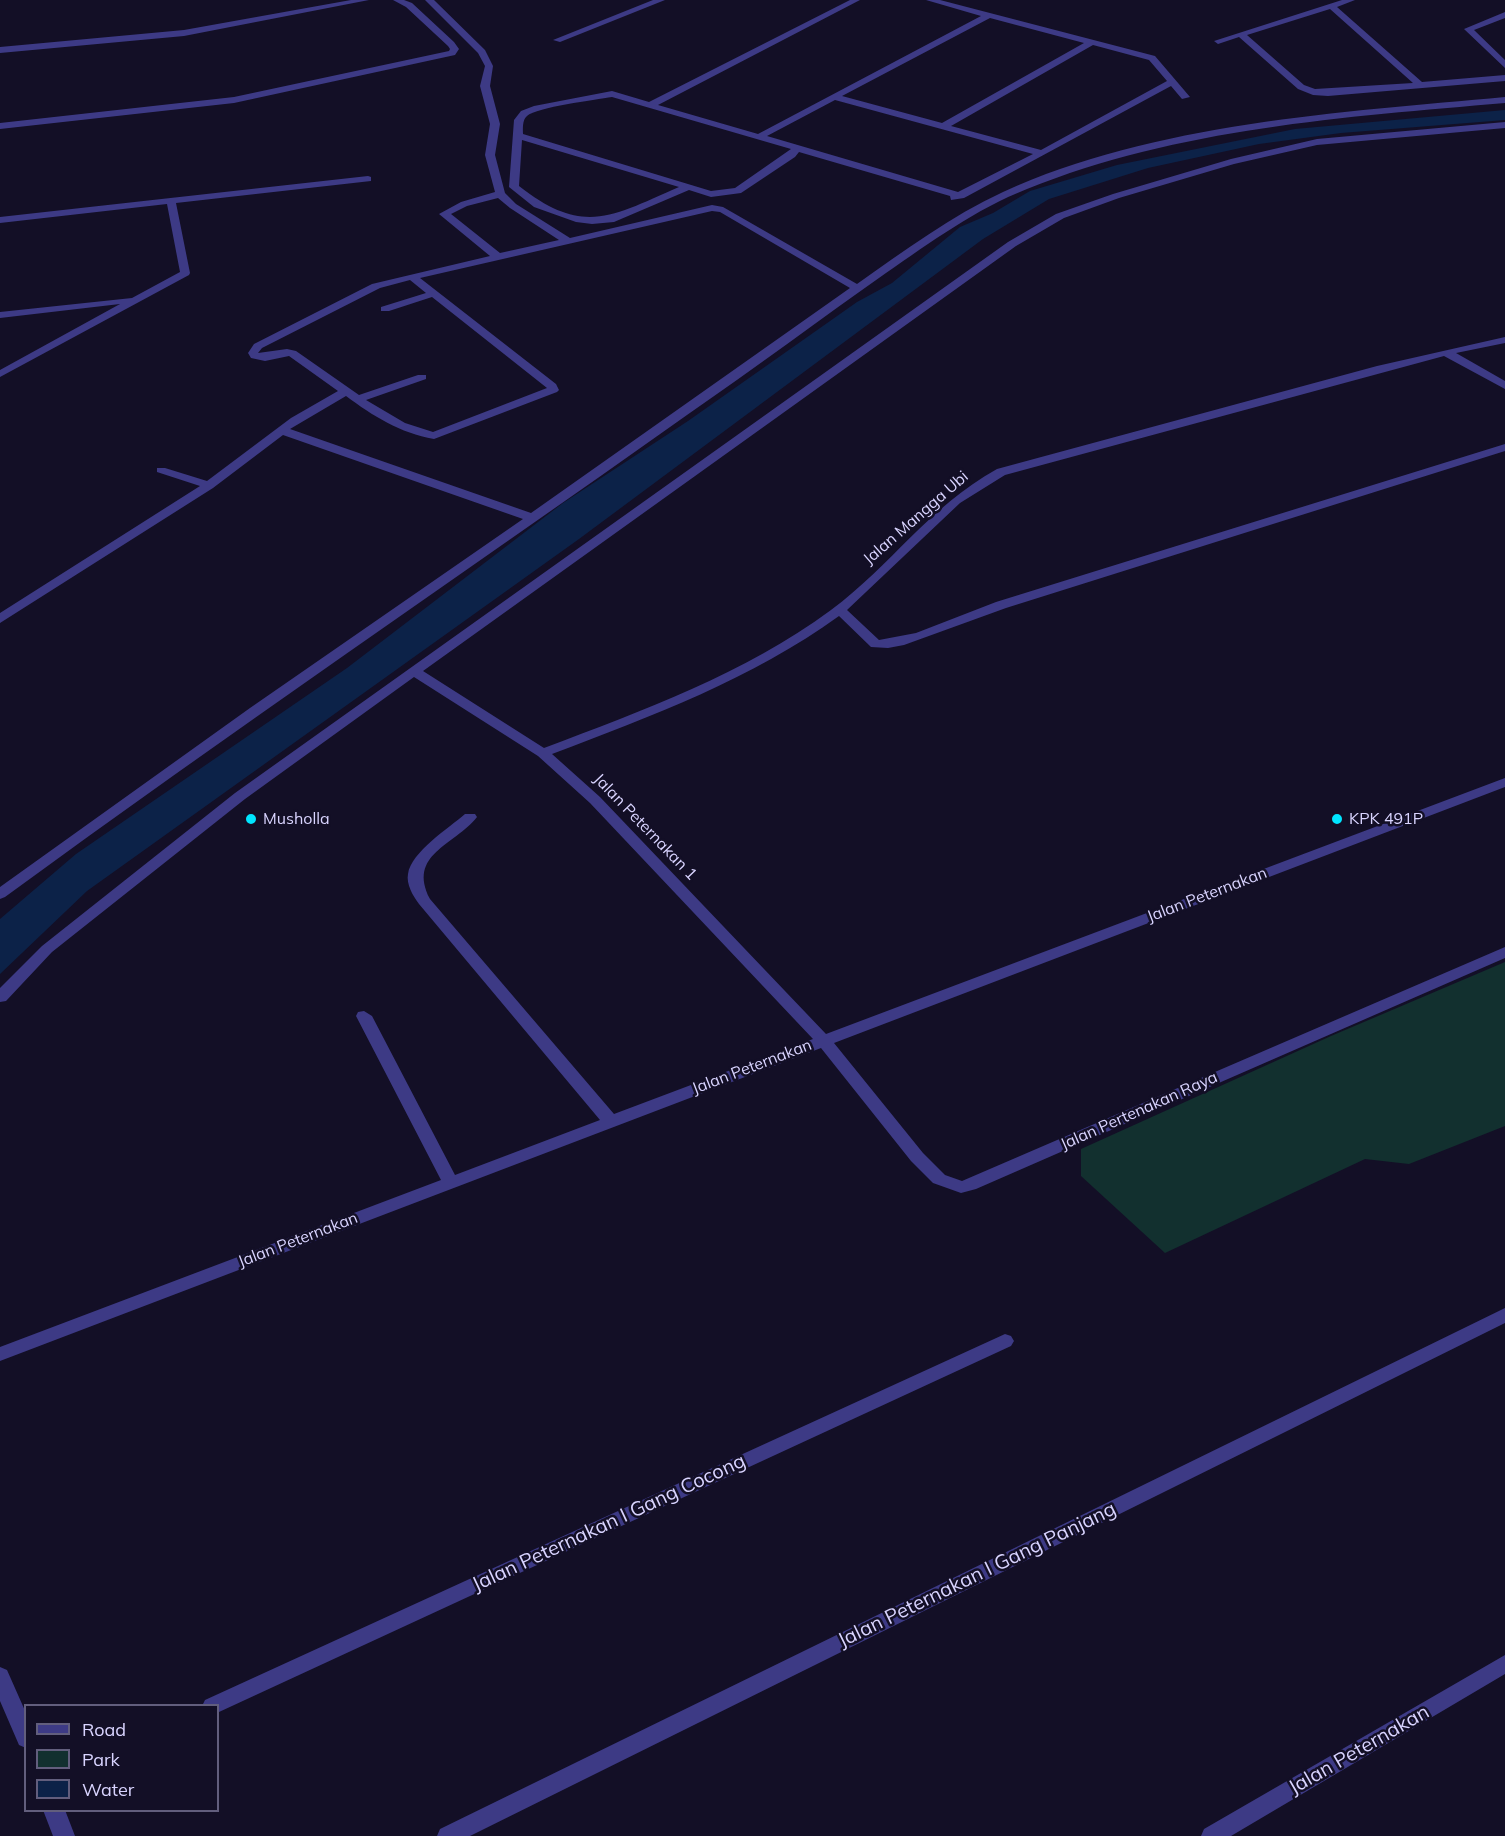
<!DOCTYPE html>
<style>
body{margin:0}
#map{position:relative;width:1505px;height:1836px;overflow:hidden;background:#130f26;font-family:Mulish,sans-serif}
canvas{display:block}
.legend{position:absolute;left:24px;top:1704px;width:195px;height:108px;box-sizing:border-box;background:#130f26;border:2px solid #625e7d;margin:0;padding:8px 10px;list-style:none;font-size:18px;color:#d9d4ff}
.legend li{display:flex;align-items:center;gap:12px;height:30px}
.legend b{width:30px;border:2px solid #625e7d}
</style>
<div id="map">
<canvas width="1505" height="1836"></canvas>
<ul class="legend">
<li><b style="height:8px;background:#3d3a85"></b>Road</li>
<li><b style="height:16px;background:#12302f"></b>Park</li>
<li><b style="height:16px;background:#0c2248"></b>Water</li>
</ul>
</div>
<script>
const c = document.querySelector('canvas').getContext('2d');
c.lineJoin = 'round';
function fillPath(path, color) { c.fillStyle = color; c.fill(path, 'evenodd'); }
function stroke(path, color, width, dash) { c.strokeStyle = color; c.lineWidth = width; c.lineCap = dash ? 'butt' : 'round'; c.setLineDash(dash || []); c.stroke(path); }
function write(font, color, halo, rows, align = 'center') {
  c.font = font + ' Mulish,sans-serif'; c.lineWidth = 5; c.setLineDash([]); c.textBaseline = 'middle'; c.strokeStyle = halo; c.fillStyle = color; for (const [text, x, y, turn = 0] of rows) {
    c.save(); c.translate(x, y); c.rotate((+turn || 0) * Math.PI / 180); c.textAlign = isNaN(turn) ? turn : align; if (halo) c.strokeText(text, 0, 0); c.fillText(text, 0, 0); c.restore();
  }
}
const green = new Path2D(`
 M 1505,962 L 1505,1126 L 1409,1164 L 1365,1159 L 1165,1253 L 1081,1176 L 1081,1149 L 1331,1036 Z`);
const water = new Path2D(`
 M 1505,110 L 1505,120 L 1341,133 L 1259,144 L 1148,168 L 1049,199 L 983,239 L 579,539 L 87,891 L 0,974 L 0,919 L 76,854 L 347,668 L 563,503 L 688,421 L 857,302 L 892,283 L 960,227 L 993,213 L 1030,191 L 1117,165 L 1295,129 Z`);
const minor = new Path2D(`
 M 351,0 L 369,0 L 184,36 L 0,53 L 0,47 L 184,30 Z
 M 393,0 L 404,0 L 412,3 L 454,42 L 459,49 L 455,55 L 234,103 L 0,129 L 0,123 L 234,97 L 449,51 L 450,49 L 448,46 L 406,7 Z
 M 425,0 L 434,0 L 485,50 L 493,66 L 490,86 L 500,124 L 495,155 L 505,193 L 516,204 L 570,238 L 712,205 L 723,207 L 857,284 C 904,251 951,216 1003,192 C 1153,123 1343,112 1505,97 L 1505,103 C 1344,117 1179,128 1027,189 C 976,209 931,242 886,273 C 819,320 754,369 687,415 C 460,576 230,732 5,897 L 0,899 L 0,887 L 250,708 L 523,519 L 283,435 L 213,488 L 0,623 L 0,613 L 200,486 L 157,472 L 157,468 L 165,468 L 207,481 L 291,418 L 338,391 L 289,356 L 265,361 L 251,358 L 248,353 L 254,344 L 372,284 L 490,256 L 439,214 L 461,202 L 495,192 L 485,155 L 490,124 L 480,86 L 485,66 L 478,53 ZM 498,198 L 510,208 L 559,240 L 500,253 L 451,214 L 467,206 ZM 712,211 L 720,212 L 850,288 L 531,513 L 290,429 L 346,396 C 373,416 400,433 434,439 L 557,392 L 559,390 L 556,384 L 420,278 ZM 410,280 L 426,293 L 381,307 L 381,311 L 389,311 L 432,297 L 547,388 L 433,432 L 405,423 L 366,400 L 426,379 L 426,375 L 418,375 L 359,395 L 296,351 L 287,349 L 258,353 L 262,348 L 380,288 Z
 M 653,0 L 665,0 L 560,42 L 553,40 Z
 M 850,0 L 860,0 L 658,105 L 758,134 L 981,16 L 926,0 L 940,0 L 1155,56 L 1190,97 L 1182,99 L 1171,86 L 964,198 L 951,200 L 950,196 L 799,152 L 795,157 L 741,193 L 711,197 L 689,190 L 614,222 L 592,224 L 576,222 L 534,207 L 509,187 L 514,120 L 521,111 L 534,106 L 612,91 L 649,102 ZM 990,18 L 1084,43 L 942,123 L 842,96 ZM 1093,45 L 1149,60 L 1167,81 L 1041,150 L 951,126 ZM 612,97 L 791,149 L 735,188 L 711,191 L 523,134 C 523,129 522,120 527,116 C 537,107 595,100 612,97 ZM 835,100 L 1033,154 L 958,192 L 767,136 ZM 522,140 L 679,187 C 612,216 584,237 519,186 Z
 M 1342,0 L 1355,0 L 1337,7 L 1422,82 L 1505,75 L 1505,81 L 1328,96 L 1313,95 L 1298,89 L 1239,37 L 1218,44 L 1214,41 ZM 1330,9 L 1413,83 L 1315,89 L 1304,85 L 1247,35 Z
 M 1505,12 L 1505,18 L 1474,30 L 1505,60 L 1505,68 L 1464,29 Z
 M 1505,122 L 1505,128 L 1317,145 L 1234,164 L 1119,198 L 1064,218 L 1016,246 L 423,671 L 544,748 C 644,710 744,674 831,610 C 892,565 927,508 997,469 L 1377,366 L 1505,337 L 1505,343 L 1456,353 L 1505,381 L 1505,389 L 1444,356 L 1005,475 L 960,503 L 847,610 L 879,640 L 916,633 L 996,602 L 1505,444 L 1505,451 L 1006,608 L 904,645 L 888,648 L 871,647 L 839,616 C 752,679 652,716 552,754 L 600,797 L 826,1034 L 1505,778 L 1505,787 L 834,1043 L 923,1153 L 945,1175 L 962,1181 L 1505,947 L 1505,958 L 976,1189 L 961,1193 L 933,1183 L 911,1161 L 821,1048 L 0,1361 L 0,1347 L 441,1180 L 356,1016 L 358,1012 L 364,1011 L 372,1016 L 455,1175 L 600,1120 L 419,904 C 413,896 406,884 408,874 C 411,852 449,828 465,814 L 475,814 L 477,817 C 454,846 407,854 430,899 L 614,1114 L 813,1039 L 590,803 L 538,756 L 414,677 L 245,799 L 52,952 L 6,1001 L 0,1002 L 0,988 L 42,946 L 235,793 L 1008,242 L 1056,214 L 1113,194 L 1231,159 L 1317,139 Z
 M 368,176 L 371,177 L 371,181 L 176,203 L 190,273 L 189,275 L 0,377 L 0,370 L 120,304 L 0,318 L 0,312 L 132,298 L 180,272 L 167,204 L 0,223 L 0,217 Z
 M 1505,1308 L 1505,1323 L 470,1836 L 437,1836 L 440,1829 Z
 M 1005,1334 L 1011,1336 L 1014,1341 L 1011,1346 L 219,1712 L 218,1713 L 218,1706 L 202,1706 L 205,1700 Z
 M 1505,1655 L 1505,1674 L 1231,1836 L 1201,1836 L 1204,1829 Z
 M 0,1667 L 7,1670 L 26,1713 L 26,1748 L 19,1745 L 0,1701 Z
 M 43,1810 L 65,1810 L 75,1836 L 53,1836 Z`);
const markers = [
 [251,819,6,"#00e5ff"],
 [1337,819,6,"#00e5ff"]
];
const streetNames = [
 ["Jalan Mangga Ubi",916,518,-41],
 ["Jalan Peternakan 1",645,827,46],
 ["Jalan Peternakan",1207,895,-21],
 ["Jalan Peternakan",752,1067,-21],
 ["Jalan Pertenakan Raya",1139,1111,-24],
 ["Jalan Peternakan",298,1240,-21]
];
const poiNames = [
 ["Musholla",263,819],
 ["KPK 491P",1349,819]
];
const nearStreetnames = [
 ["Jalan Peternakan I Gang Cocong",609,1523,-25],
 ["Jalan Peternakan I Gang Panjang",977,1575,-26],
 ["Jalan Peternakan",1359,1750,-30]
];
fillPath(green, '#12302f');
fillPath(water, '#0c2248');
fillPath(minor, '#3d3a85');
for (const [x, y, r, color] of markers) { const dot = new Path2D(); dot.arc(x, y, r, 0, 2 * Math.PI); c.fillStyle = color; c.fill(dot); stroke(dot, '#130f26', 2); }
write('16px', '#d9d4ff', '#130f26', streetNames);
write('16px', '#d9d4ff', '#130f26', poiNames, 'left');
write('20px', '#d9d4ff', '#130f26', nearStreetnames);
</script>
